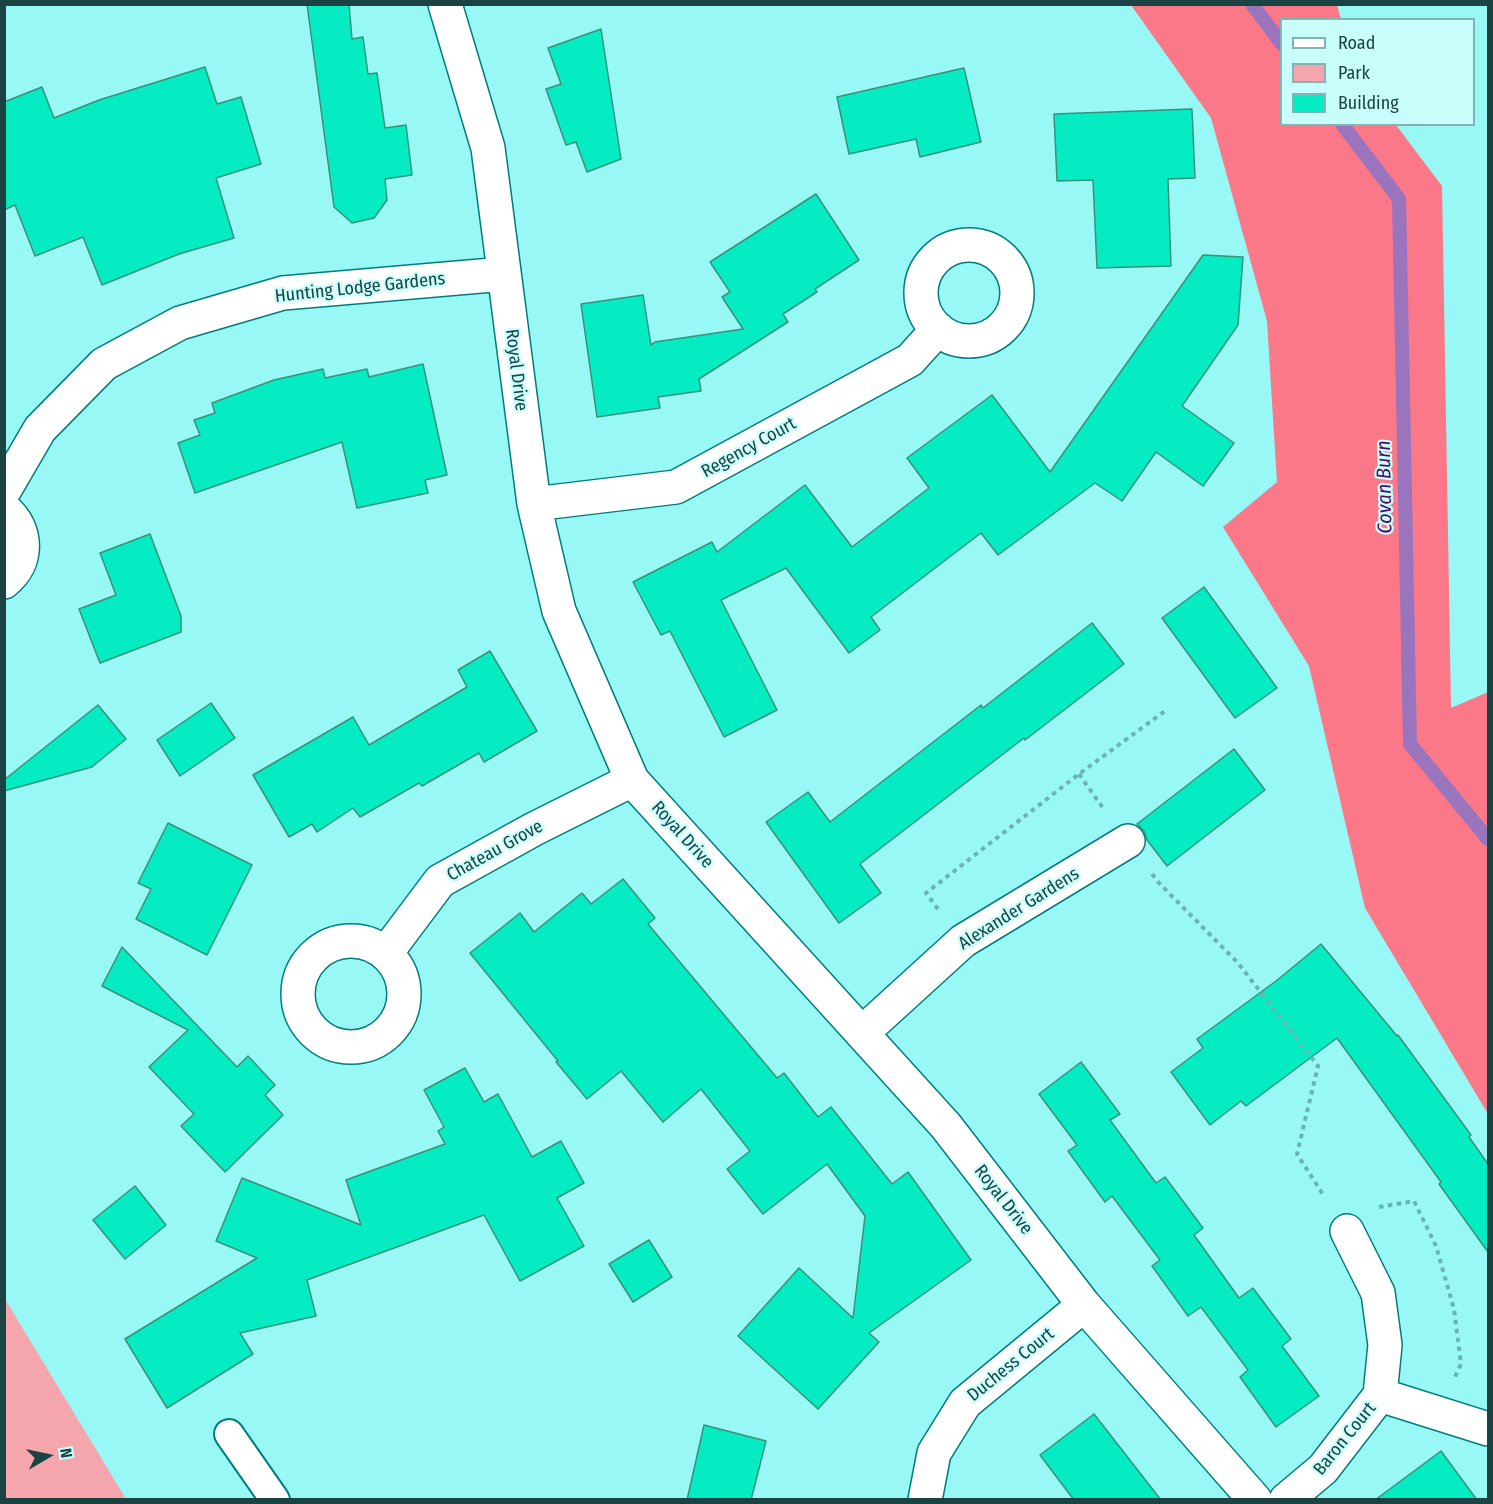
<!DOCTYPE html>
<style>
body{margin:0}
#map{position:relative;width:1493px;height:1504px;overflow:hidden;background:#98f8f6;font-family:"Fira Sans Condensed",sans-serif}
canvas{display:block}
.frame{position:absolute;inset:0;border:6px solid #1b4343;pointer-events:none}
.legend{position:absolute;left:1280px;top:18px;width:195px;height:108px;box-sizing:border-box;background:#c8fefc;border:2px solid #83b3b2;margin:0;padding:8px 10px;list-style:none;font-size:18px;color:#1b4343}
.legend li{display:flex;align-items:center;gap:12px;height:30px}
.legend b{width:30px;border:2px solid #83b3b2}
.north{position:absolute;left:18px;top:1426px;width:60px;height:60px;-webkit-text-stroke:4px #c8fefc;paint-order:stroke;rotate:81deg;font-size:16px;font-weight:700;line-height:24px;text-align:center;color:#1b4343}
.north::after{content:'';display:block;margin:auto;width:21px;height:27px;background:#1b4343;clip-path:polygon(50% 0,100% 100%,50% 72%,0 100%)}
</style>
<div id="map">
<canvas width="1493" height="1504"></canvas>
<div class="frame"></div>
<ul class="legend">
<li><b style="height:8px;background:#fff"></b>Road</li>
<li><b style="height:16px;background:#f5a6ac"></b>Park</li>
<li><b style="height:16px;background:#05ecc3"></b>Building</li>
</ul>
<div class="north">N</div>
</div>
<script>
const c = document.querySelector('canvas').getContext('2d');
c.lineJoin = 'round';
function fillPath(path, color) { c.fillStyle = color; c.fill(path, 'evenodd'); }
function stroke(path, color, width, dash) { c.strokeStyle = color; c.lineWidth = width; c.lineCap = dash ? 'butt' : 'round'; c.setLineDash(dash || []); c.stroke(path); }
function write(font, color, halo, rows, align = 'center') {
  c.font = font + ' "Fira Sans Condensed",sans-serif'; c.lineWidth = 4.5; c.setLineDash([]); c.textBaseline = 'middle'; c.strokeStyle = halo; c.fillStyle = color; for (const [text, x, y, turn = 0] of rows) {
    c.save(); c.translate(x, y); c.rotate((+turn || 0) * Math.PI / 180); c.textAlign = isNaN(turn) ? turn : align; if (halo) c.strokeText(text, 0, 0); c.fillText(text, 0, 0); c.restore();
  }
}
const green = new Path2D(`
 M 4,1299 L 5,1299 L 126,1499 L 5,1499 Z`);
const forest = new Path2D(`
 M 1131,5 L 1337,5 L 1341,19 L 1282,20 L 1282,124 L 1396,125 L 1442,186 L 1451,708 L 1488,692 L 1488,1114 L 1365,908 L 1309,666 L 1223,527 L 1277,482 L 1267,321 L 1211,118 Z`);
const stream = new Path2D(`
 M 1252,4 L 1282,44
 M 1342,124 L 1399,199 L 1410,744 L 1488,839`);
const building = new Path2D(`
 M 307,4 L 349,4 L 352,39 L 363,37 L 368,74 L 377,73 L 385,128 L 406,125 L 412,175 L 385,179 L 387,200 L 374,218 L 352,223 L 334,207 Z
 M 601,29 L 621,159 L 587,172 L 576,142 L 566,145 L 546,89 L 561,84 L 548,48 Z
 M 205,67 L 217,104 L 241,97 L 261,164 L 216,178 L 234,238 L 179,254 L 102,285 L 83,237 L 35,256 L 15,205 L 4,210 L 4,102 L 42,87 L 54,118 L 99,100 Z
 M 964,68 L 981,142 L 920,157 L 916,139 L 849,154 L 837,97 Z
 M 1192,109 L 1195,178 L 1168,179 L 1171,266 L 1097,268 L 1093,180 L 1057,181 L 1054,114 Z
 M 816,194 L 859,260 L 815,289 L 817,292 L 783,314 L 788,322 L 699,379 L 701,391 L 658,397 L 660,408 L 597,417 L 581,304 L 643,295 L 651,345 L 655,342 L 743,329 L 722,297 L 730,292 L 710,262 Z
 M 1203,255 L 1243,257 L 1238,325 L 1182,406 L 1234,443 L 1203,486 L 1156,452 L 1122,501 L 1095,483 L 998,555 L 981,533 L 871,617 L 880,630 L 849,653 L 786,568 L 721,600 L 777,710 L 724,737 L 670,631 L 661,635 L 633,582 L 712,542 L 717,552 L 805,485 L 852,547 L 929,488 L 907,458 L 992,395 L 1050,472 Z
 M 423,364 L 447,475 L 425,480 L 428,493 L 357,508 L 342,442 L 195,493 L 178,443 L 200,435 L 194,420 L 215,413 L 212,403 L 274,380 L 323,369 L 325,378 L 367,369 L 369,377 Z
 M 150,534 L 181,616 L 181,632 L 100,663 L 79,609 L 116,595 L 100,553 Z
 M 1204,587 L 1277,688 L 1235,718 L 1162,618 Z
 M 1092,623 L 1124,664 L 1025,740 L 1024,738 L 860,864 L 881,893 L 839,923 L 766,822 L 808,792 L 830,822 L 981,705 L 983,708 Z
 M 490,651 L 537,731 L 484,762 L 479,753 L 422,786 L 419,783 L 360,817 L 353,808 L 317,832 L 312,824 L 289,837 L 253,775 L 353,717 L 369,745 L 467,687 L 458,670 Z
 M 211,703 L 235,738 L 180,776 L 157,740 Z
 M 98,705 L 126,739 L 92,767 L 4,791 L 4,780 Z
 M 1234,749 L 1265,790 L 1167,866 L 1147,840 L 1144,831 L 1137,824 Z
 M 168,823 L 252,865 L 207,955 L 136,919 L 151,889 L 138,883 Z
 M 623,879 L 655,918 L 648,924 L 777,1078 L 784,1073 L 818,1117 L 831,1107 L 892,1184 L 908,1172 L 971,1260 L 869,1333 L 879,1342 L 818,1409 L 738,1336 L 799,1268 L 853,1318 L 865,1216 L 827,1164 L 763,1214 L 727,1169 L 750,1151 L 701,1089 L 663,1122 L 621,1071 L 587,1099 L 556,1062 L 558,1061 L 470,953 L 520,913 L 534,932 L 582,893 L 591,904 Z
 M 1321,944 L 1397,1036 L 1398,1035 L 1471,1135 L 1469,1137 L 1488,1164 L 1488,1252 L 1439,1184 L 1441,1182 L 1337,1038 L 1246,1106 L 1241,1101 L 1210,1125 L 1171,1072 L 1203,1048 L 1197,1039 L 1276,981 Z
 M 122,947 L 237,1067 L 248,1056 L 275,1085 L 265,1095 L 283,1115 L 225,1172 L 181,1126 L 194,1114 L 149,1067 L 188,1030 L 102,986 Z
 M 1081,1062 L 1120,1114 L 1110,1120 L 1156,1183 L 1165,1177 L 1203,1228 L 1194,1235 L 1239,1298 L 1253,1288 L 1291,1339 L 1282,1346 L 1319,1396 L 1276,1427 L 1240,1377 L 1248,1370 L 1201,1307 L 1188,1316 L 1152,1266 L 1160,1260 L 1112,1196 L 1105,1202 L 1068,1151 L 1077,1145 L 1039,1094 Z
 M 465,1068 L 484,1102 L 498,1094 L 532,1157 L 561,1141 L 584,1183 L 557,1198 L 584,1246 L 520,1281 L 484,1215 L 307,1280 L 316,1316 L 240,1333 L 253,1354 L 167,1408 L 125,1339 L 257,1258 L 216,1241 L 242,1178 L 361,1225 L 346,1180 L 445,1144 L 438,1131 L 444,1127 L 424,1090 Z
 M 135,1186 L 166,1225 L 125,1259 L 93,1220 Z
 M 649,1240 L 672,1277 L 633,1302 L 609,1264 Z
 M 1094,1414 L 1161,1500 L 1074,1500 L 1040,1455 Z
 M 704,1425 L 766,1441 L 751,1500 L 687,1500 Z
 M 1441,1451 L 1477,1500 L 1375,1500 Z`);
const path = new Path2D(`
 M 1079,774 L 1103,808
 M 1152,874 L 1159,883 L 1238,963 L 1318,1066 L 1297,1154 L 1324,1196
 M 938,909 L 926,893 L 1079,774 L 1165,711
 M 1379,1207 L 1414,1201 L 1436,1246 L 1454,1309 L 1461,1364 L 1455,1377`);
const lane = new Path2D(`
 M 229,1434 L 275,1500`);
const street = new Path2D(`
 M 445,4 L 488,148 L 534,504 L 559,611 L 632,780 L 946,1126 L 1084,1305 L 1255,1500
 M921 293a48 48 0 1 1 96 0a48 48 0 1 1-96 0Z
 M 4,491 L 40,429 L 104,364 L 180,323 L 283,293 L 504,274
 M 534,504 L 676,487 L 910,360 L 938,329
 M 4,509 C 28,530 29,562 4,582
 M298 994a53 53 0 1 1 106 0a53 53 0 1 1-106 0Z
 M 386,953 L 440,881 L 534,829 L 632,780
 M 862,1033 L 963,941 L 1128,841
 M 1380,1395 L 1488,1429
 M 925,1500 L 934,1453 L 965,1403 L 1084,1305
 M 1286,1500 L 1323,1469 L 1380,1395 L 1385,1345 L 1378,1293 L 1347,1231`);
const streetNames = [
 ["Hunting Lodge Gardens",360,288,-6],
 ["Royal Drive",516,370,83],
 ["Regency Court",749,448,-29],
 ["Royal Drive",682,835,48],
 ["Chateau Grove",495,851,-29],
 ["Alexander Gardens",1019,909,-32],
 ["Royal Drive",1003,1200,52],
 ["Duchess Court",1011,1365,-39],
 ["Baron Court",1345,1439,-51]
];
const waterNames = [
 ["Covan Burn",1385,487,-91]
];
fillPath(green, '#f5a6ac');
fillPath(forest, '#fa7888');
stroke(stream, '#9a75bd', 14);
fillPath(building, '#05ecc3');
stroke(building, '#39917c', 1.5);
stroke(lane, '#017d7c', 32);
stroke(street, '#017d7c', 36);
stroke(path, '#6ab5b3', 4, [4.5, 4.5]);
stroke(lane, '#fff', 28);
stroke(street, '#fff', 33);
write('18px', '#1b4343', '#c8fefc', streetNames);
write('italic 20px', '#4d0566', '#c8fefc', waterNames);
</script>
